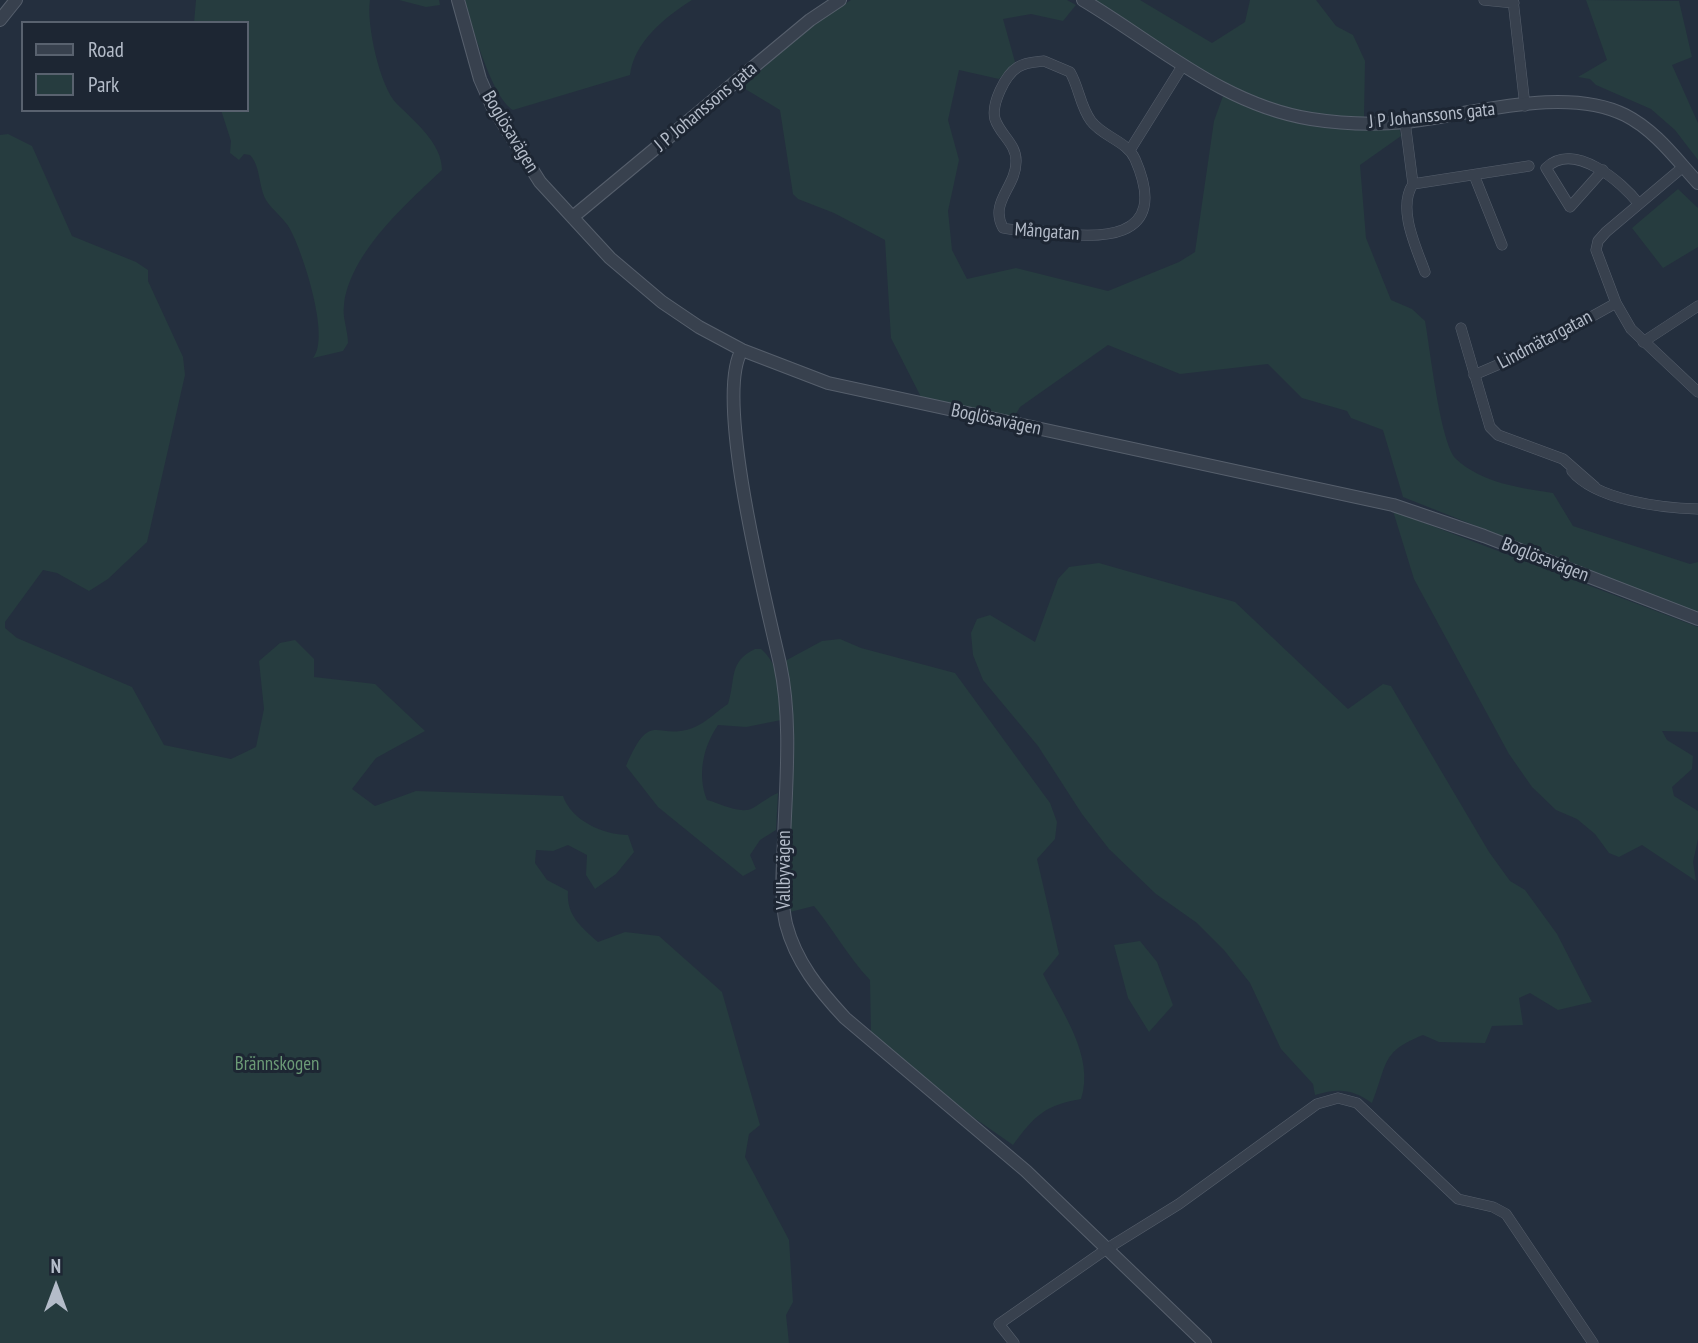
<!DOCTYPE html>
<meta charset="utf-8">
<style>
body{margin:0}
#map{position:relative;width:1698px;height:1343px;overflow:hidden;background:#242f3e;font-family:"PT Sans Narrow",sans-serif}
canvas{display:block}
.legend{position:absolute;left:21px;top:21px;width:228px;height:91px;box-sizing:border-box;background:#1d2633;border:2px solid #59626f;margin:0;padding:9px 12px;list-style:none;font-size:21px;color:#b4bcc9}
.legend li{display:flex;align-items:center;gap:14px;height:35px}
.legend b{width:35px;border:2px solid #59626f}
.north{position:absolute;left:21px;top:1252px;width:70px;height:70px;-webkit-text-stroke:5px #1d2633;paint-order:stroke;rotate:0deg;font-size:19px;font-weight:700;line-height:28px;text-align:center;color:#b4bcc9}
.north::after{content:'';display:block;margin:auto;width:24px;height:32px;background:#b4bcc9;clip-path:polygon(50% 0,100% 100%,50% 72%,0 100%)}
</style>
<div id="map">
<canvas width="1698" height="1343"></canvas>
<ul class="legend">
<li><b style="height:9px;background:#38414e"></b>Road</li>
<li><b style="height:19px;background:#263c3f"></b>Park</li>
</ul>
<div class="north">N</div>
</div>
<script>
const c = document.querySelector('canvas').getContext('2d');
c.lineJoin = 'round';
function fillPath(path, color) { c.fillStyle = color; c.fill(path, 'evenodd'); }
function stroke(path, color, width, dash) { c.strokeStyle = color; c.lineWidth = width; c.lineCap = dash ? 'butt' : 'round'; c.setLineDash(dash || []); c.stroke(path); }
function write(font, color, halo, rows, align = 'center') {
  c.font = font + ' "PT Sans Narrow",sans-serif'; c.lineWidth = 6; c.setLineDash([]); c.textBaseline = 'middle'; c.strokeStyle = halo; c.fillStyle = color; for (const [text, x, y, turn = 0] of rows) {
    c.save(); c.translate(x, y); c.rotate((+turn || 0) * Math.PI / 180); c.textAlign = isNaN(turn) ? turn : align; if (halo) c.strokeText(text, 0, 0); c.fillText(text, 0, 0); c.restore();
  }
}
const green = new Path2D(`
 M 196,0 L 370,0 C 366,24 380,87 397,104 C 414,121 442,143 442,170 C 406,204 350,253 344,305 C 342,318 348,330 348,343 L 343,351 L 313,358 C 331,338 303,253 290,229 C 284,218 273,211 266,200 C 258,185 261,167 250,155 L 244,154 L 239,160 L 230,153 L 231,141 L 221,110 L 247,110 L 247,23 L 194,23 Z
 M 399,0 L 439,0 L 440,5 L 426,7 Z
 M 465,0 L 692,0 C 665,17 634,42 630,75 L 513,110 C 492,98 471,24 465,0 Z
 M 851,0 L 1067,0 L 1076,5 L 1063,21 L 1031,14 L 1003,19 L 1015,62 L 999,79 L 959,70 L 948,120 L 959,160 L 948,211 L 952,250 L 967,279 L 1016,268 L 1108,291 L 1179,262 L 1195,252 L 1214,121 L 1223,96 L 1287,120 L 1399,127 L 1401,136 L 1360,165 L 1366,238 L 1391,300 L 1412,309 L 1425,321 C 1430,347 1440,443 1456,459 C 1482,483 1520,488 1553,493 L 1573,526 L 1690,564 L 1698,562 L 1698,614 L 1403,497 L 1383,430 L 1351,418 L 1347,411 L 1302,398 L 1268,364 L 1180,374 L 1108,345 L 1020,407 L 1014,417 L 922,399 L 891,338 L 885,240 L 834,213 L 798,199 L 793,194 L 780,110 L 742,87 L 813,24 Z
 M 1091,0 L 1140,0 L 1212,43 L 1245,22 L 1250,0 L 1316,0 L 1336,26 L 1353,35 L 1365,61 L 1364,118 C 1332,117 1298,114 1268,103 C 1204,80 1148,36 1091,0 Z
 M 1586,0 L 1679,1 L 1692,57 L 1672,65 L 1698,123 L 1698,160 L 1675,130 L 1651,109 L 1596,85 L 1590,79 L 1578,77 L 1607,60 Z
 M 8,134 L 32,146 L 72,236 L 136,262 L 148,270 L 148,281 L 183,357 L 185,375 L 147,542 L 108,579 L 89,591 L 57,573 L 43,570 L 5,622 L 5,628 L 17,638 L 132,687 L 164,745 L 231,759 L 256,747 L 264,709 L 259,661 L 280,643 L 295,640 L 314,659 L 314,677 L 375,684 L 425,731 L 376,758 L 352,789 L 375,806 L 416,791 L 563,796 C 571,820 603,835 628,835 L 634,852 L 616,874 L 595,889 L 586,875 L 587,855 L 568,845 L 553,851 L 536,850 L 535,863 L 547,880 L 568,891 C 566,915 581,927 598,942 L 625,932 L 659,936 L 722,992 L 760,1125 L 749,1134 L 745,1157 L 789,1240 L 793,1302 L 786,1315 L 789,1343 L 0,1343 L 0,135 Z
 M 1678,189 L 1698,208 L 1698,247 L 1663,268 L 1632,228 Z
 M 1393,511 L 1698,627 L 1698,732 L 1662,731 L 1667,740 L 1693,756 L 1692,769 L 1672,787 L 1674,796 L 1698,811 L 1698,839 L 1693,862 L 1696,881 L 1642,845 L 1619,857 L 1609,853 L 1595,834 L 1577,819 L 1556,810 L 1532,787 L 1509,754 L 1414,579 Z
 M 1099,563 L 1235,602 L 1348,709 L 1383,684 L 1391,686 L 1489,852 L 1510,881 L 1525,890 L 1557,934 L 1592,1002 L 1558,1010 L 1530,993 L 1519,998 L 1523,1025 L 1492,1026 L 1485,1043 L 1439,1042 L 1423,1035 C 1380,1052 1388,1064 1372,1103 C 1352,1089 1339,1088 1315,1095 L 1313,1084 L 1281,1049 L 1250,983 L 1224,950 L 1197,923 L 1156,894 L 1109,849 L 1082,814 L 1038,746 L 983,680 L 973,655 L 971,633 L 977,619 L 990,615 L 1035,642 L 1058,579 L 1069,567 Z
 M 840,639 L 861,648 L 955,673 L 1050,803 L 1057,822 L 1055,839 L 1037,859 L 1059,954 L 1043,974 C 1061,1011 1095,1056 1081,1099 C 1045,1105 1034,1116 1013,1145 L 970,1115 L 871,1033 L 870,980 C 848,957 834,930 814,906 L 790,912 L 785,661 L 822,641 Z
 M 755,649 L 761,649 C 781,665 780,696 781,720 L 746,727 L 718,725 C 703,747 697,775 707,800 C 719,803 741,815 753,808 C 762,803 768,797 778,793 L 776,830 L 760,840 L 750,855 L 756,869 L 743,876 L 658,807 L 626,766 C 652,706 656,743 695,727 C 707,722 717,711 728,704 C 736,679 728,662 755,649 Z
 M 1140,941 L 1157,962 L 1173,1005 L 1149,1032 L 1128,998 L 1114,945 Z`);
const minor = new Path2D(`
 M 1484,0 L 1514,3
 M 1513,0 L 1525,106
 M 1044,61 L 1070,72 C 1079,87 1080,106 1091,121 C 1103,137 1127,141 1135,159 C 1172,243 1098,240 1040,231 C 1028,229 1015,231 1003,228 C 989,202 1016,187 1016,162 C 1017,144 1000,135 995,119 C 991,104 1005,75 1018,67 C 1026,62 1036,62 1044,61 Z
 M 1405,122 L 1413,184 L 1529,166
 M 1130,150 L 1183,65
 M 1683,167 L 1606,232 L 1598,241 L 1596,250 L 1616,303 L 1631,329 L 1698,392
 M 1603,170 L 1570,207 L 1546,168 C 1573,140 1622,182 1639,204
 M 1474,175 L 1502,245
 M 1413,184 C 1397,208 1416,247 1425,272
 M 1461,328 L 1490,427 L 1498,435 L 1563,459 L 1595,487
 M 1643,342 L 1698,306
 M 1474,375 L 1530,351 L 1616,303
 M 1572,471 C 1596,500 1661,508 1698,509
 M 1014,1343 L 999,1324 L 1108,1248 L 1179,1204 L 1317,1104 L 1338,1098 L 1357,1103 L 1458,1199 L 1493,1207 L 1506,1214 L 1593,1343`);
const tertiary = new Path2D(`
 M 458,0 L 480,79 L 492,106 L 540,182 L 610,258 L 662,302 L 699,327 L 742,350 L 828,383 L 1393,505 L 1484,536 L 1698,619
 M 1083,0 C 1157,44 1223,105 1311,119 C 1343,124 1374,125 1406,122 C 1470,115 1565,85 1625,115 C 1655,130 1676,159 1698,183
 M 0,20 L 16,0
 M 574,216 L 810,20 L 840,0
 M 742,350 C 713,396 767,606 780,664 C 792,719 786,783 784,840 C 783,868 780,897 786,924 C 796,962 819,990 845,1018 L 1026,1171 L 1205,1343`);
const streetNames = [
 ["J P Johanssons gata",706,107,-40],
 ["J P Johanssons gata",1432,116,-6],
 ["Boglösavägen",510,132,59],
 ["Mångatan",1047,232,4],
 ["Lindmätargatan",1545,340,-28],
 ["Boglösavägen",996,420,12],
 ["Boglösavägen",1545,560,21],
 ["Vallbyvägen",785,870,-90]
];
const parkNames = [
 ["Brännskogen",277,1065]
];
fillPath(green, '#263c3f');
stroke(minor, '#565f6c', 11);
stroke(tertiary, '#565f6c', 14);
stroke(minor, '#38414e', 10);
stroke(tertiary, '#38414e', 12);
write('19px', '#b4bcc9', '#1d2633', streetNames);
write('19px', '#6b9a76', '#1d2633', parkNames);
</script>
